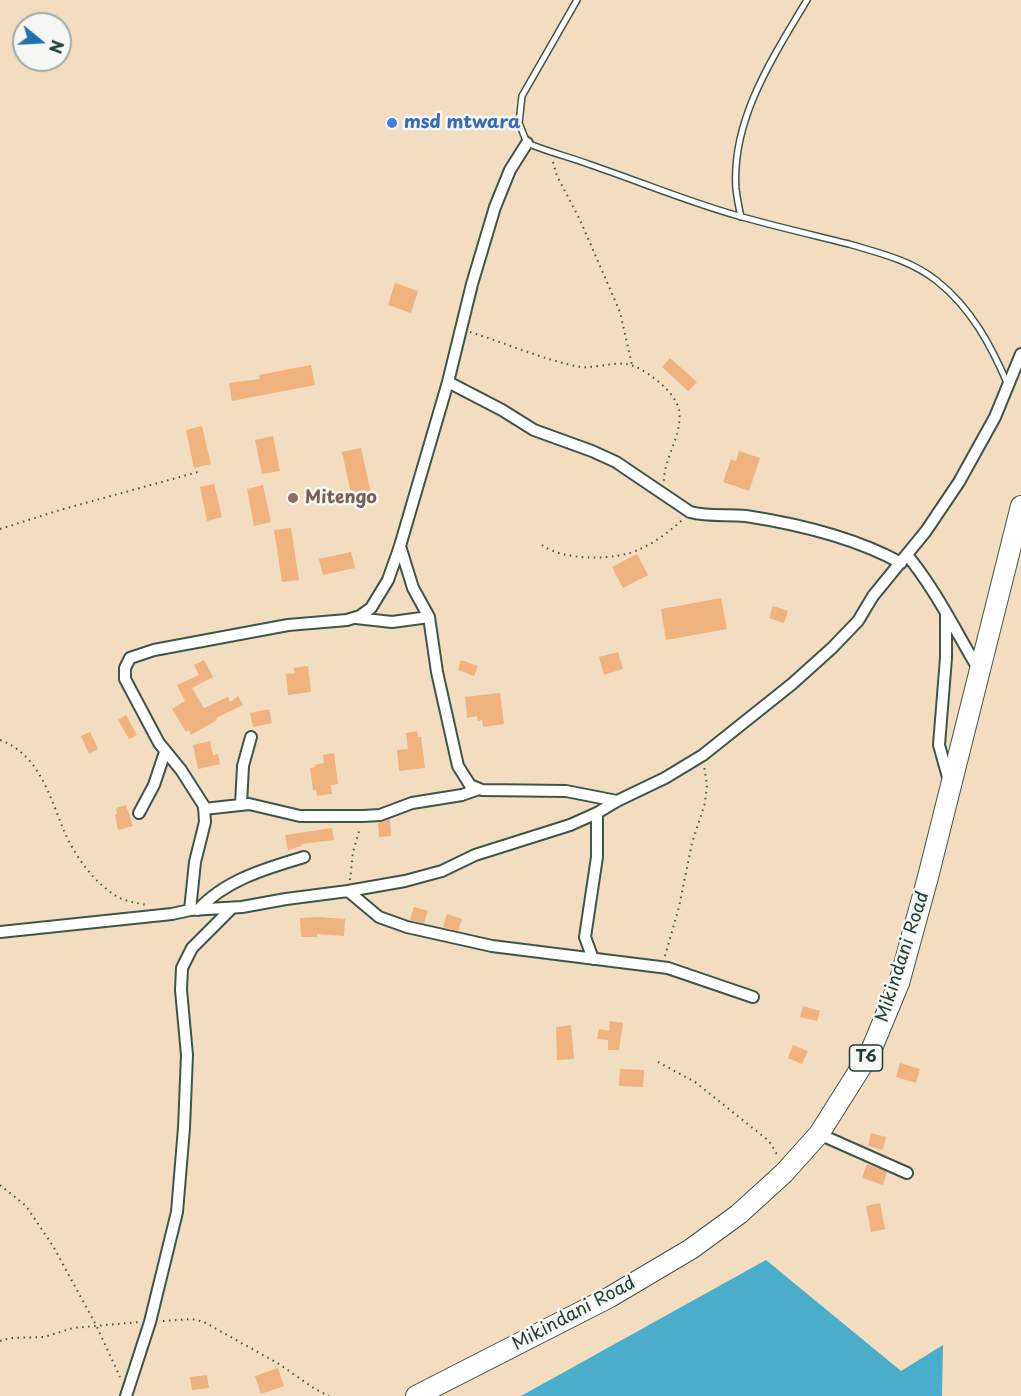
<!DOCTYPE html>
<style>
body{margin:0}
#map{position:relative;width:1021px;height:1396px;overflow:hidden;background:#f2ddc1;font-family:"Playpen Sans",sans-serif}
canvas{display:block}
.north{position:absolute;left:12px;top:12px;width:60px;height:60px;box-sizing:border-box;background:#f6f6f2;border:2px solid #a0aca6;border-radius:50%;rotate:108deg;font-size:16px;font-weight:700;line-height:24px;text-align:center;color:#1f3d34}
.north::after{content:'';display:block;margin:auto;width:21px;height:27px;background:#1f6fb2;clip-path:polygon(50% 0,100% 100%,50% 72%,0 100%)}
</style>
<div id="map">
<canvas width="1021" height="1396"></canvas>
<div class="north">N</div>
</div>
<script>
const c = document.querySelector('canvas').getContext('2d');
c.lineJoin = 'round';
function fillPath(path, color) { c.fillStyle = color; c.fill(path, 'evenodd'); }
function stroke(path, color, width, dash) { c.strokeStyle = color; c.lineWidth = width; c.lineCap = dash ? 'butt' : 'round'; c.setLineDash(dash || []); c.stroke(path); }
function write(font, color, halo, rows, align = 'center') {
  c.font = font + ' "Playpen Sans",sans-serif'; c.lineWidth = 5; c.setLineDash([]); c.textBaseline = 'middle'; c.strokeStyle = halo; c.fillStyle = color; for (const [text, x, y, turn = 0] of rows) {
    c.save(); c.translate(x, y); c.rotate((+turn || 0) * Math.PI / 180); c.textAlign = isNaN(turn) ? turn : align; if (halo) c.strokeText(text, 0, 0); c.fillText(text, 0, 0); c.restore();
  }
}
const water = new Path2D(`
 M 766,1260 L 901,1371 L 943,1345 L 942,1396 L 521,1396 Z`);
const building = new Path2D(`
 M 395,283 L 418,291 L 411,313 L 388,305 Z
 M 670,358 L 697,382 L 688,391 L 662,367 Z
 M 311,365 L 315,385 L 232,401 L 229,383 L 260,379 L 259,375 Z
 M 202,426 L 211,464 L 194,468 L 186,430 Z
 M 273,436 L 280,471 L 262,474 L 255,440 Z
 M 361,448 L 371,493 L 352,498 L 342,452 Z
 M 739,451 L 760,458 L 749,491 L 723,482 L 731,459 L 736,461 Z
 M 214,484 L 222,517 L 207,521 L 200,487 Z
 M 263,485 L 271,522 L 254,526 L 247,489 Z
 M 291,528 L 299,580 L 282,582 L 274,530 Z
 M 351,552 L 355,568 L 323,575 L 319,559 Z
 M 637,554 L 648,575 L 623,588 L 612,567 Z
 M 721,598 L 727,629 L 666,640 L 661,609 Z
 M 773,606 L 788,611 L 784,623 L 769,618 Z
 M 618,652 L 623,669 L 604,675 L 599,657 Z
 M 204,660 L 213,677 L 192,688 L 204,708 L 228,697 L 230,702 L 238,696 L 243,705 L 216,718 L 217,720 L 191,735 L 189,730 L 186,732 L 172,709 L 185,701 L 177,685 L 199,675 L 194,665 Z
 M 461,660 L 478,666 L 474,676 L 458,670 Z
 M 308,666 L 311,692 L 288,695 L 286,674 L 295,673 L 294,668 Z
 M 500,693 L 504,724 L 483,727 L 482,720 L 478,721 L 477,716 L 467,718 L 465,697 Z
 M 269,709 L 272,723 L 253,727 L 250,713 Z
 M 126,715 L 137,735 L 129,739 L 118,720 Z
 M 417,731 L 418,737 L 421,737 L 425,768 L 399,771 L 397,750 L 408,749 L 406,733 Z
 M 90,732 L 98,749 L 89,754 L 81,736 Z
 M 210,741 L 213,755 L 218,754 L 220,764 L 198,769 L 193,745 Z
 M 334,753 L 338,784 L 331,785 L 332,794 L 317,796 L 316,790 L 313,790 L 310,768 L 315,767 L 315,765 L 324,763 L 323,755 Z
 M 126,805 L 133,826 L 118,830 L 115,815 L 117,814 L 116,808 Z
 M 390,819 L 391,836 L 379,837 L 378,823 Z
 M 332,828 L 334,840 L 301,844 L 301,846 L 288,850 L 285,835 Z
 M 414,907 L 428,911 L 424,923 L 410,920 Z
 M 447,914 L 462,919 L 458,931 L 443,927 Z
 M 320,917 L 345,919 L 344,936 L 317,934 L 317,937 L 301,937 L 300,918 Z
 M 803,1006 L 820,1011 L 817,1021 L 800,1017 Z
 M 610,1021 L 623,1023 L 619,1050 L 608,1050 L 608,1040 L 597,1039 L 599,1029 L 609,1031 Z
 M 571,1025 L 574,1059 L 557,1060 L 556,1027 Z
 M 793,1045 L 808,1051 L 802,1064 L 788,1058 Z
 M 900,1063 L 920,1069 L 916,1083 L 896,1077 Z
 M 620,1069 L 644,1070 L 643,1087 L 619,1086 Z
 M 871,1133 L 886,1137 L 883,1150 L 868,1146 Z
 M 867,1164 L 887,1172 L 883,1185 L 862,1178 Z
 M 880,1203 L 885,1229 L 871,1232 L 866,1206 Z
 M 278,1368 L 284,1386 L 261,1394 L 255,1376 Z
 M 207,1375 L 209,1388 L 192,1390 L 190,1377 Z`);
const path = new Path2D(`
 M 553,162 L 557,176 L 580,220 L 620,312 L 632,365
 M 470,332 C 505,343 539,358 575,366 C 592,370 609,362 626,364 C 643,366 676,392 679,410 C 683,435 664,457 664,481
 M 0,529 L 60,510 L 198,472
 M 542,545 C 563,561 616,561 640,549 C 656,542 670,531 682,520
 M 0,740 C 39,754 50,797 64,831 C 75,856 95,885 120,898 C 128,902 138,903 147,905
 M 350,880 L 353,852 L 360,828
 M 665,956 L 679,907 L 692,843 L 705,803 L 707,785 L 704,766
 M 658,1062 L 695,1082 L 769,1141 L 778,1156
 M 0,1185 L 26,1206 L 53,1246 L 96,1325 L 120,1377
 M 163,1321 L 192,1319 L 204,1322 L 279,1364 L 315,1389 L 329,1396
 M 0,1341 L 10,1338 L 44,1337 L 73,1328 L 139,1322`);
const lane = new Path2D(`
 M 577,0 L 522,96 L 519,123 L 527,143 C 548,152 570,157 591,165 C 641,182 691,203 742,217 C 778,227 813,235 849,244 C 879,253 911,260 937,281 C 971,308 991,345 1008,385
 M 741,217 C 739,208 737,198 736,189 C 731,120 773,57 807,0`);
const street = new Path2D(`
 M 448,382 L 502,410 L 534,430 L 592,451 L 616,462 L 690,512 C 709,517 727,514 746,516 C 798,524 854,537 901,563
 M 400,546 L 413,588 L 429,617 L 437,672 L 458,766 L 470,785 L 482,790 L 566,791 L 617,801
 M 907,555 C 936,590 956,632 979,670
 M 946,615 L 946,658 L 939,745 L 949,781
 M 356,618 L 392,622 L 429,617
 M 241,805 L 243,766 L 251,737
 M 204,809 L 249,804 L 300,816 L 363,816 L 380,815 L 412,803 L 462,795 L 479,789
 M 139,813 L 154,785 L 165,752
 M 348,891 L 379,917 L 407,927 L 492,946 L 668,968 L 753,997
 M 190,910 L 195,862 L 205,822 L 204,806 L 181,770 L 159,743 L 125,679 L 125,668 L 130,658 L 154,650 L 288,625 L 347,620 L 360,616 L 371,608 L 388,580 L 400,546 L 448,382 L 472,284 L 495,207 L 510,170 L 527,143
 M 198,910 C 225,880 267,868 304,857
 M 0,932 L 172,914 L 190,910 L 242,907 L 286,899 L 348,891 L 405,881 L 442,871 L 475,855 L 570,825 L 597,813 L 617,801 L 665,778 L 703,755 L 792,684 L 832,648 L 858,621 L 873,596 L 926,531 L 959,482 L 995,417 L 1021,354
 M 593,959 L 585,937 L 597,857 L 597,813
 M 819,1134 L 907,1173
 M 126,1396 L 150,1322 L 177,1212 L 184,1128 L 187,1055 L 181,990 L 182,968 L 192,948 L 231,909`);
const highway = new Path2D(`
 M 416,1396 L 610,1297 L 691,1249 L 739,1214 L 784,1173 L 819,1134 L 870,1053 L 899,983 L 928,877 L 1021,506`);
const markers = [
 [392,123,6,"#3f7fe0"],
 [293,498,6,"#8d6e63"]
];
const shields = [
 [866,1058,33]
];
const shieldNames = [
 ["T6",866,1058]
];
const shopNames = [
 ["msd mtwara",404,123]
];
const educationNames = [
 ["Mitengo",305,498]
];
const streetNames = [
 ["Mikindani Road",903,957,-72],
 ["Mikindani Road",574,1314,-28]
];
fillPath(water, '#4aaeca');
fillPath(building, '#f0b27f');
stroke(lane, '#3f5549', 8);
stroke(street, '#3f5549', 14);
stroke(highway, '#3f5549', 22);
stroke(path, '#3f5549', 2, [1.5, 4.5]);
stroke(lane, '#fff', 5);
stroke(street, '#fff', 10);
stroke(highway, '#fff', 20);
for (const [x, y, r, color] of markers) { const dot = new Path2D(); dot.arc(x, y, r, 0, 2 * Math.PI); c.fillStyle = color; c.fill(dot); stroke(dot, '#f6f6f2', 2); }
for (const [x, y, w] of shields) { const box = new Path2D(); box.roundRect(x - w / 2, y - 13, w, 26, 4.5); c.fillStyle = '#f6f6f2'; c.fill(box); stroke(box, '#1f3d34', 1.5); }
write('bold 16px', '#1f3d34', null, shieldNames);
write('bold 18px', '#366cbe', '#f6f6f2', shopNames, 'left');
write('bold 18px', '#785e54', '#f6f6f2', educationNames, 'left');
write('18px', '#1f3d34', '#f6f6f2', streetNames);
</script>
